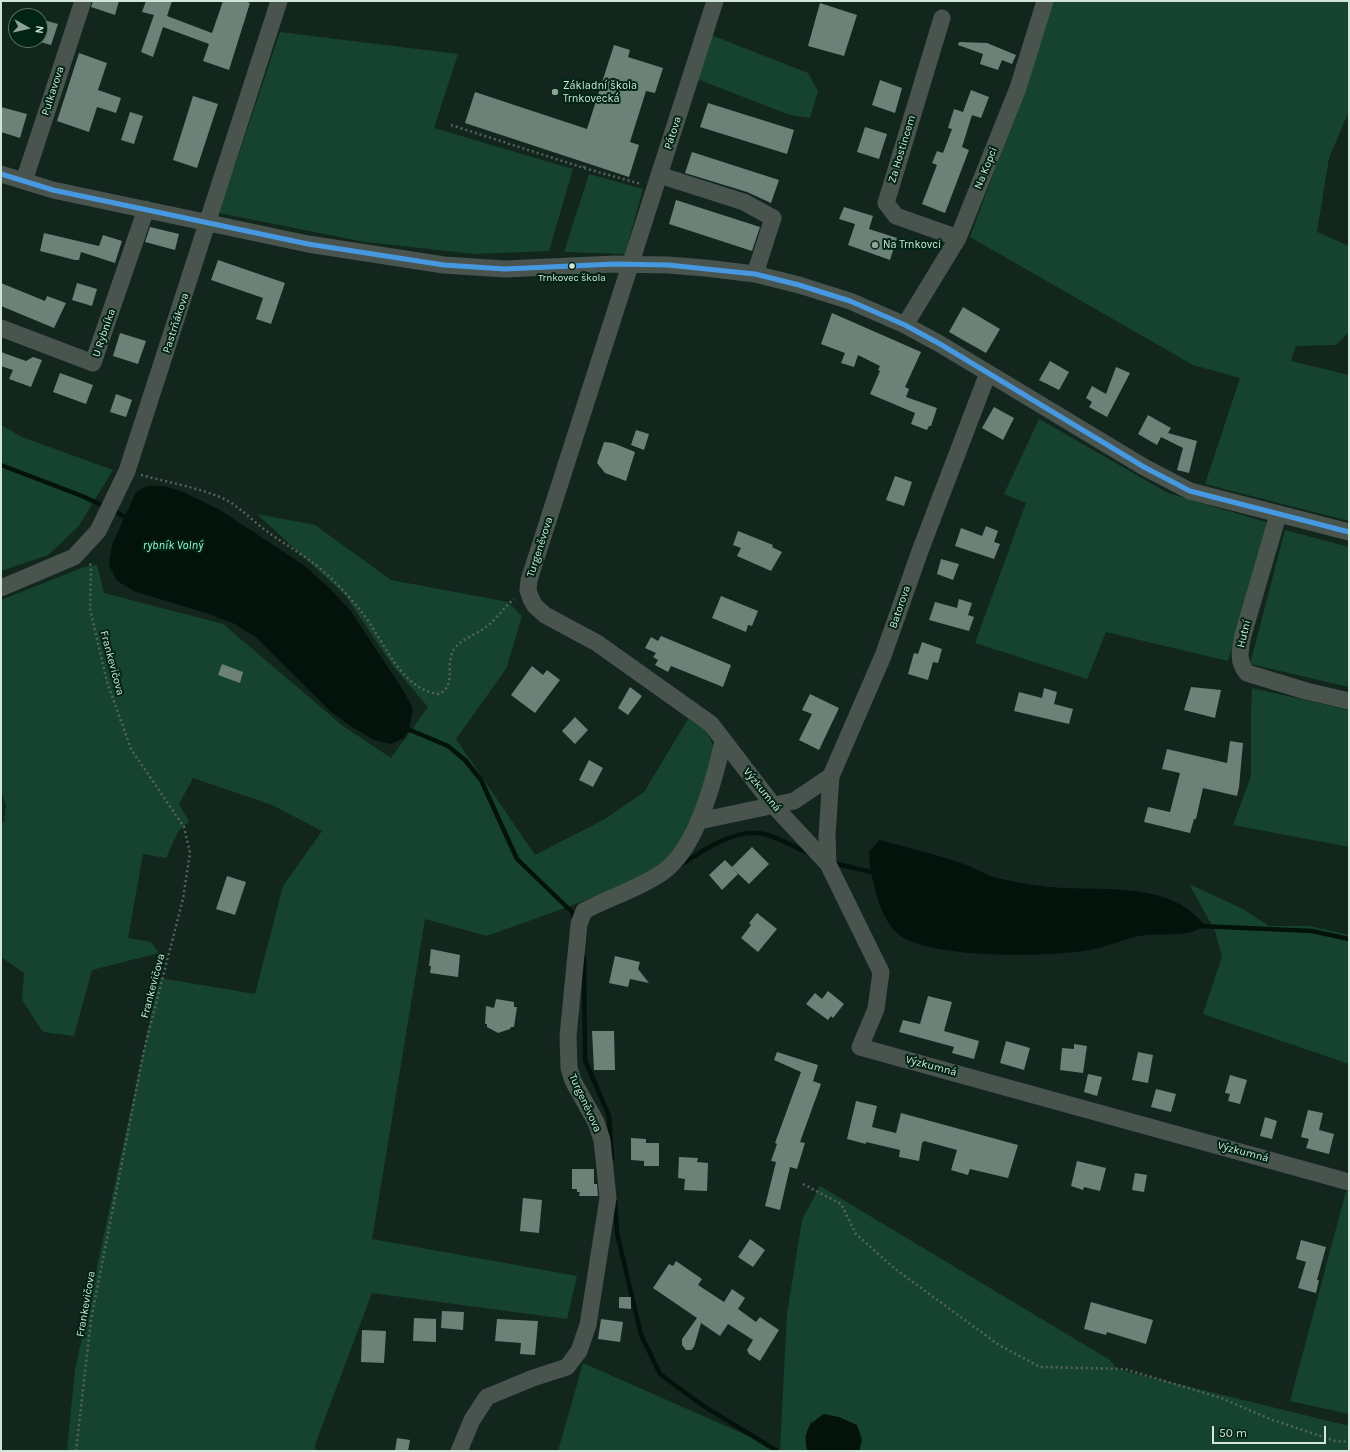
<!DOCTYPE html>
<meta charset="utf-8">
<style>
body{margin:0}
#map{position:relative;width:1350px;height:1452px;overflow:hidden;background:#12261e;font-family:Karla,sans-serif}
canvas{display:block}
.frame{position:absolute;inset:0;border:2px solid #d2e5db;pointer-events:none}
.north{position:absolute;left:8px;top:8px;width:40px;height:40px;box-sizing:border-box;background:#012416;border:1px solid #557165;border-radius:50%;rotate:98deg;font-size:11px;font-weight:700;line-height:16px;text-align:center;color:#d2e5db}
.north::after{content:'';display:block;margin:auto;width:14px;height:18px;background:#8fa299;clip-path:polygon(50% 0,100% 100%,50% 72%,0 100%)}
.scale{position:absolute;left:1212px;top:1426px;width:114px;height:18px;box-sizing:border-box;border:2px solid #d2e5db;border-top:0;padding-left:5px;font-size:12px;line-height:14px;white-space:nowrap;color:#d2e5db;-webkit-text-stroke:3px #012416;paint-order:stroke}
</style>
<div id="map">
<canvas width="1350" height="1452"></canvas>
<div class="frame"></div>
<div class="north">N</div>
<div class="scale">50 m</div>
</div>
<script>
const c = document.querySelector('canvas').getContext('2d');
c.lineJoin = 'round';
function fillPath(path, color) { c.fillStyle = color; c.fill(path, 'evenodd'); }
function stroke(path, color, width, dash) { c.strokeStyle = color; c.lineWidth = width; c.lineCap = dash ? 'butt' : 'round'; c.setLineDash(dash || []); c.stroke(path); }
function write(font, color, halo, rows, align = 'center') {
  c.font = font + ' Karla,sans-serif'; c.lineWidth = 4; c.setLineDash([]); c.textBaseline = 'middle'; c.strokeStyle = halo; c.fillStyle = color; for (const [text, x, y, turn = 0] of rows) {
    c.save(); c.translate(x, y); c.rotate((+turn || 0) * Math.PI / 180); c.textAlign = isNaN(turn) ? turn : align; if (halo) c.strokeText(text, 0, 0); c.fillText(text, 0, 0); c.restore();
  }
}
const green = new Path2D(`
 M 1052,1 L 1349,1 L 1349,111 L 1329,158 L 1317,232 L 1349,246 L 1349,332 L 1336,345 L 1296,346 L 1291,361 L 1349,375 L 1349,521 L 1205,484 L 1240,378 L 1193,365 L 970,237 L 1022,95 Z
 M 280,32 L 458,54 L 434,128 L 573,169 L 549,251 L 474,254 L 365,242 L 219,213 Z
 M 711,35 L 808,73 L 818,91 L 810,118 L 790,115 L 697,79 Z
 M 589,174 L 643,189 L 625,254 L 564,252 Z
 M 1039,419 L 1168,493 L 1269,523 L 1228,661 L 1106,632 L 1087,679 L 975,643 L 1026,503 L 1004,494 Z
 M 1,425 L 22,437 L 113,470 L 78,527 L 48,555 L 1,571 Z
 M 257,514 L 315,525 L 391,580 L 508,602 L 522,616 L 506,669 L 456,739 L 535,855 L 605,819 L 644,792 L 688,719 L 705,729 L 716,751 L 695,820 L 666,862 L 639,879 L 573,905 L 487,936 L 425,919 L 372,1239 L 577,1276 L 567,1319 L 372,1293 L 315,1445 L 316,1451 L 67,1451 L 75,1370 L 159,978 L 255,994 L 283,886 L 322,831 L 272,805 L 193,778 L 179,804 L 189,822 L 179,830 L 166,858 L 143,854 L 128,938 L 151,942 L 159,953 L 92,970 L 74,1036 L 43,1032 L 22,1000 L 24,973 L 1,957 L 1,822 L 4,822 L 6,806 L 1,789 L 1,600 L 84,567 L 97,565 L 104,593 L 223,624 L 343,726 L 391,758 L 428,707 L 393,666 L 345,595 Z
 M 1285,530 L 1349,547 L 1349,687 L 1250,664 Z
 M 1252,688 L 1349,710 L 1349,847 L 1233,825 L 1251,776 L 1251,711 Z
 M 1189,884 L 1243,909 L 1269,926 L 1310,926 L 1349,935 L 1349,1064 L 1203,1014 L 1222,957 L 1215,931 Z
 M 820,1186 L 1110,1360 L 1117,1369 L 1349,1426 L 1349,1451 L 859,1451 L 862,1440 L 811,1421 L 805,1437 L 807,1450 L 811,1451 L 558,1451 L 583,1363 L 780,1450 L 787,1314 L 802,1220 Z
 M 1346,1191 L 1349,1192 L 1349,1414 L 1290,1401 Z`);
const water = new Path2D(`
 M 147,486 L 164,486 L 183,492 L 220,510 L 305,566 L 330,589 L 350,610 L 405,693 L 413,709 L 409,730 L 404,738 L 391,744 L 374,740 L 352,727 L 330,711 L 257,638 L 235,624 L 206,613 L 136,592 L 117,581 L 109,565 L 112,545 L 136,492 Z
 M 879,840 C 907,847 934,854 961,863 C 974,867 985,875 997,878 C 1019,883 1041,887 1063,888 C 1110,890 1173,883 1205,926 C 1199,928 1194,932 1188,933 C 1172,936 1155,933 1140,936 C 1123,939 1107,947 1090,950 C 1048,957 938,959 902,937 C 880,924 870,875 869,852 Z
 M 824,1414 L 839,1417 L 857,1425 L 862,1440 L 859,1451 L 807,1450 C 804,1431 808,1424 824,1414 Z`);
const stream = new Path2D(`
 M 1,465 L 82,496 L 106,507
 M 112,510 L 129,519
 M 403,727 L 448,746 L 465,760 L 481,780 L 517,859 L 572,912 L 575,920
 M 833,863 L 875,873
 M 681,865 C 703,850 735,828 764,834 C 778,837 796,848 810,854
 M 1199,926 L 1312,931 L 1349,939
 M 584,958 L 585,1060 L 609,1116 L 612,1158
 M 615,1201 L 617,1233 L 641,1335 L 660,1374 L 702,1405 L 777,1451`);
const building = new Path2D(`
 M 93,1 L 119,1 L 115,15 L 91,7 Z
 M 146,1 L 172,1 L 167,16 L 212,33 L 223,1 L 244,1 L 250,3 L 229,70 L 203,61 L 209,44 L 163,27 L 153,57 L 141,52 L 154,15 L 142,12 Z
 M 820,3 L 857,15 L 844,56 L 808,46 Z
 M 40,19 L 58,24 L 51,45 L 40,42 Z
 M 959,42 L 987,43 L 1016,55 L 1012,64 L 1002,60 L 998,70 L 980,64 L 983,54 L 958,45 Z
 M 614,45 L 630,50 L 628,57 L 663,68 L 655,93 L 646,91 L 630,142 L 639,145 L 629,177 L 465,123 L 475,92 L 587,129 Z
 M 79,53 L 107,63 L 98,90 L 121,98 L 116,113 L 97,107 L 89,132 L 57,121 Z
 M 880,80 L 902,88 L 895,113 L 872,105 Z
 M 971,90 L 989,97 L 981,118 L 963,112 Z
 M 193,96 L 218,104 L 197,168 L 173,160 Z
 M 708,103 L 794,130 L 787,154 L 700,127 Z
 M 1,107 L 27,114 L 20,138 L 1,132 Z
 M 954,109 L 972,115 L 962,147 L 969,150 L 945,213 L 922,204 L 937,165 L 932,163 L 937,151 L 943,153 L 952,129 L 948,128 Z
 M 130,112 L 143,116 L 134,144 L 121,140 Z
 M 865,127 L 887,134 L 879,159 L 857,152 Z
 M 692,152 L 779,180 L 771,203 L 747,192 L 685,173 Z
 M 676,200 L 760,227 L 752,251 L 669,224 Z
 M 844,207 L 873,216 L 869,229 L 897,238 L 890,260 L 848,245 L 855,224 L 839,219 Z
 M 150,227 L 179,234 L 175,250 L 145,242 Z
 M 44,233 L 99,246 L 103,235 L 122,241 L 115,263 L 81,252 L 79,260 L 75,260 L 40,251 Z
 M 218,260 L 285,283 L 271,324 L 256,319 L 263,298 L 211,280 Z
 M 1,283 L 45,301 L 47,296 L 66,303 L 54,328 L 1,306 Z
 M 77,283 L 97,289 L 92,306 L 72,300 Z
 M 963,307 L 1000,329 L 986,353 L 949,332 Z
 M 832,313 L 921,352 L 905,387 L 909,389 L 906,397 L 937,408 L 931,426 L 929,426 L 927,430 L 911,424 L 915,413 L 870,394 L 880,371 L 878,370 L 880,366 L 858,355 L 854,367 L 841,363 L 845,353 L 821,344 Z
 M 120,333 L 146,341 L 138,364 L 113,356 Z
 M 1,352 L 26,361 L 33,357 L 42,360 L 31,387 L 9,379 L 13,370 L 1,366 Z
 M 1050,361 L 1069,372 L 1059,390 L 1039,380 Z
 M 1116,367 L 1130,373 L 1107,417 L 1089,407 L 1092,402 L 1086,398 L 1092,386 L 1106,394 Z
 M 60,373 L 93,385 L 86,404 L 53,392 Z
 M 116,394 L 132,400 L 126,417 L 110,412 Z
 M 994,407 L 1014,418 L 1003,440 L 982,428 Z
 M 1148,415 L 1171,428 L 1168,433 L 1197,441 L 1189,473 L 1177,470 L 1183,448 L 1161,437 L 1157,445 L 1138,434 Z
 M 636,430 L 649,434 L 644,450 L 631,445 Z
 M 604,442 L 613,443 L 635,452 L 626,481 L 605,473 L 597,463 Z
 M 895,476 L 912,482 L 904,506 L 886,500 Z
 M 986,526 L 998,531 L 994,542 L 1000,544 L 994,559 L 955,546 L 961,528 L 982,536 Z
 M 738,531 L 773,545 L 772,547 L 782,552 L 771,571 L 737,556 L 741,548 L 733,545 Z
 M 941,559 L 959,564 L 953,580 L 937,574 Z
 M 721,596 L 758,611 L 752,626 L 748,625 L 746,632 L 712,618 Z
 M 959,599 L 972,603 L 968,615 L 974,617 L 969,631 L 929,620 L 935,602 L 957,608 Z
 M 661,636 L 731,665 L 723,687 L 671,666 L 668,672 L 655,665 L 658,660 L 653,657 L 656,653 L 645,648 L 651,637 L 658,641 Z
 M 922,642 L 942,649 L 938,663 L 933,662 L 928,680 L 908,674 L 914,653 L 918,654 Z
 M 222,664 L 243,672 L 240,683 L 218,675 Z
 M 532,666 L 543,675 L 547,670 L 560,680 L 535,713 L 511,695 Z
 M 630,687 L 642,696 L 628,715 L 618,708 Z
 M 1191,687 L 1221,690 L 1215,718 L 1184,710 Z
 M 1044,688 L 1057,692 L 1054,704 L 1073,709 L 1069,724 L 1014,711 L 1019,692 L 1042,698 Z
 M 810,694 L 839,708 L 819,750 L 799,740 L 812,714 L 802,710 Z
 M 575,717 L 588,730 L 575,744 L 562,731 Z
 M 1230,741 L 1243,743 L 1239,787 L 1237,796 L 1203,788 L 1196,819 L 1194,819 L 1190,833 L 1144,822 L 1148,807 L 1170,812 L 1180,773 L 1162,769 L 1167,749 L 1227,763 Z
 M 589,760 L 603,768 L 593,787 L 579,780 Z
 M 752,847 L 769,864 L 749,884 L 732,868 L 738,874 L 722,890 L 709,875 L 725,860 L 732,867 Z
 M 227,876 L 246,882 L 235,915 L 216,909 Z
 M 757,913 L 777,929 L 758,952 L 741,938 L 751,925 L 749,923 Z
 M 431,949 L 460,955 L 458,977 L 430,973 L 431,966 L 429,966 Z
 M 615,956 L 640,962 L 638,969 L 649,983 L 630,979 L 628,987 L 609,983 Z
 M 828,991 L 844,1004 L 833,1018 L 831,1016 L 828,1020 L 806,1004 L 815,993 L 822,999 Z
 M 928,996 L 952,1002 L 944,1031 L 979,1041 L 974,1059 L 952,1053 L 954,1047 L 899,1032 L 903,1020 L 920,1024 Z
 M 496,999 L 514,1002 L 514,1007 L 517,1007 L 514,1027 L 511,1027 L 510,1029 L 498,1033 L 487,1027 L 487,1024 L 485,1024 L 486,1006 L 494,1008 Z
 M 592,1031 L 614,1031 L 615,1070 L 594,1070 Z
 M 1006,1041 L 1030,1048 L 1024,1070 L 1000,1063 Z
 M 1074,1044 L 1087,1046 L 1083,1073 L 1060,1070 L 1062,1048 L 1074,1049 Z
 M 777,1052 L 818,1065 L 813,1081 L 821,1084 L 800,1142 L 805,1143 L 797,1169 L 790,1167 L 780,1210 L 765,1206 L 776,1162 L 771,1161 L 777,1144 L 775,1143 L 801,1072 L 774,1060 Z
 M 1138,1052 L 1153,1055 L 1148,1083 L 1132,1080 Z
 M 1088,1074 L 1102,1077 L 1097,1096 L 1084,1092 Z
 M 1230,1075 L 1247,1080 L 1240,1104 L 1228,1101 L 1230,1094 L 1225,1093 Z
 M 1156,1089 L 1176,1094 L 1171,1112 L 1151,1107 Z
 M 856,1101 L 877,1106 L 872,1127 L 896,1133 L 901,1113 L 1018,1145 L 1008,1178 L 970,1169 L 968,1175 L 951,1170 L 957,1150 L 924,1141 L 922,1143 L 919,1161 L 899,1157 L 900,1150 L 866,1142 L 866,1144 L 847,1139 Z
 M 1308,1110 L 1323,1113 L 1319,1130 L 1334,1134 L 1329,1154 L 1306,1148 L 1309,1139 L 1301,1137 Z
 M 1265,1117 L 1277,1121 L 1272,1139 L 1260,1136 Z
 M 631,1138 L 646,1139 L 646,1143 L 659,1143 L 659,1166 L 644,1166 L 644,1161 L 631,1160 Z
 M 679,1157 L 698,1158 L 697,1162 L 708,1163 L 707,1191 L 684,1190 L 685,1179 L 678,1178 Z
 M 1077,1161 L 1106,1168 L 1100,1191 L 1084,1187 L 1083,1190 L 1071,1186 Z
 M 572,1169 L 594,1169 L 594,1184 L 597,1184 L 598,1196 L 579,1196 L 580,1192 L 577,1192 L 577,1189 L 572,1189 Z
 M 1135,1173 L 1147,1175 L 1144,1192 L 1132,1190 Z
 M 523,1198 L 542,1200 L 539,1233 L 520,1231 Z
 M 750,1239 L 765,1250 L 753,1267 L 738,1257 Z
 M 1301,1240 L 1326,1247 L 1317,1280 L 1319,1280 L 1316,1293 L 1298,1288 L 1306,1262 L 1296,1259 Z
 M 676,1261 L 702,1279 L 698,1285 L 724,1302 L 732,1289 L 745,1298 L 738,1309 L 756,1322 L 760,1317 L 779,1330 L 760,1361 L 749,1354 L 747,1350 L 753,1340 L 728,1324 L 720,1336 L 701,1323 L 694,1347 L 691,1350 L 686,1350 L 682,1345 L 682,1339 L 697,1318 L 653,1288 L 669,1264 L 673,1266 Z
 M 619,1297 L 631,1297 L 631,1309 L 619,1308 Z
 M 1091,1302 L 1153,1320 L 1146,1344 L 1107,1332 L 1106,1335 L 1084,1329 Z
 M 442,1311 L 464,1312 L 463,1330 L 441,1328 Z
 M 414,1318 L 436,1319 L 436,1342 L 413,1341 Z
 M 497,1319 L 538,1321 L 535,1355 L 520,1354 L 521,1343 L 495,1341 Z
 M 601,1319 L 623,1322 L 620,1342 L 598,1339 Z
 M 362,1330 L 386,1331 L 384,1363 L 361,1362 Z
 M 397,1438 L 410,1440 L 408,1451 L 395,1451 Z`);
const path = new Path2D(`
 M 451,125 L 584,168 L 641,184
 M 584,168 L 585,163
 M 141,475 C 167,482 195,487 220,497 C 237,504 249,518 264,529 C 278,540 294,549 309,560 C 328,573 346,593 361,611 C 383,638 400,690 439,694 C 456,686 446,667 452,653 C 458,639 475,636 486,627 C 497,619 504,607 514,599
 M 803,1184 L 841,1204 L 856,1234 L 895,1269 L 999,1345 L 1040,1367 L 1125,1369 L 1221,1398 L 1270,1419 L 1335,1441 L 1349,1442
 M 76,1451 L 91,1320 L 144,1050 L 183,899 L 190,853 L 184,827 L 131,749 L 107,682 L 90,609 L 91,569 L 90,562`);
const minor = new Path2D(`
 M 715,1 L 529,580 L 528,590 L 531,599 L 535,606 L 545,615 L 597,643 L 711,724 L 773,805 L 828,864 L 881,972 L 876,1009 L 860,1047 L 1349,1182
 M 942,18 L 886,203 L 896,216 L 958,238
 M 1,174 L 53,190 L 308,244 L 444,265 L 505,269 L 615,264 L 668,265 L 705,268 L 755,274 L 799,285 L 850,301 L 905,325 L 940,344 L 1144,467 L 1190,491 L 1349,532
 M 659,175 L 744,202 L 773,218 L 755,274
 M 24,181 L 83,1
 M 905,325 L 958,238 L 1018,88 L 1045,1
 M 1,328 L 93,363 L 146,209
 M 1278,515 L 1243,635 C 1240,650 1237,661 1247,673 L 1306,691 L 1349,701
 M 1,588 L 74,557 L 98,531 L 127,471 L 279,1
 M 699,821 L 794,801 L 831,776 L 883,656 L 920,551 L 988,373
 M 828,864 L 827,836 L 831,776
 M 459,1451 L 472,1420 L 487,1397 L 533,1378 L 567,1367 L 579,1351 L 588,1325 L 608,1198 L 602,1140 L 596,1122 L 573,1081 L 569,1068 L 568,1036 L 579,924 L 584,911 C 610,897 639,889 663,872 C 697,848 714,780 723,742`);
const bus1 = new Path2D(`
 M 1,174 L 53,190 L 308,244 L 444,265 L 505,269 L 615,264 L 668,265 L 755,274 L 799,285 L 850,301 L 905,325 L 940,344 L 1144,467 L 1190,491 L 1349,532`);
const markers = [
 [555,92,4,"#8fa299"],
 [875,245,4,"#8fa299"],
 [572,266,3.5,"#d2e5db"]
];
const busNames = [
 ["Trnkovec škola",572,278]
];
const poiNames = [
 ["Základní škola",563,86],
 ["Trnkovecká",563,99],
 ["Na Trnkovci",883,245]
];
const streetNames = [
 ["Pulkavova",53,91,-72],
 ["Pátova",673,133,-72],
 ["Za Hostincem",902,149,-73],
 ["Na Kopci",986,168,-68],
 ["Pastrňákova",176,323,-72],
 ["U Rybníka",104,333,-71],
 ["Turgeněvova",540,547,-72],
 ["Batorova",900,607,-71],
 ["Hutní",1244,634,-76],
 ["Frankevičova",112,663,75],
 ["Výzkumná",762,790,51],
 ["Frankevičova",153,986,-75],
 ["Výzkumná",931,1066,15],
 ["Turgeněvova",585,1103,65],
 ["Výzkumná",1243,1152,15],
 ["Frankevičova",86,1304,-80]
];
const waterNames = [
 ["rybník Volný",173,546]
];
fillPath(green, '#154330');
fillPath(water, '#03130c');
stroke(stream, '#03130c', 4.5);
fillPath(building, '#6c8177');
stroke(path, '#57625d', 2.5, [2, 3]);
stroke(minor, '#49544f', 17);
stroke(bus1, '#4699e1', 5);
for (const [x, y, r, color] of markers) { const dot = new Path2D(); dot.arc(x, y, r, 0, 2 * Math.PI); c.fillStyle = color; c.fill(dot); stroke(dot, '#012416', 1.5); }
write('10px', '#d2e5db', '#012416', busNames);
write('11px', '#d2e5db', '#012416', poiNames, 'left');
write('11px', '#d2e5db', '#012416', streetNames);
write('italic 12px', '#9bf5cb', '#012416', waterNames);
</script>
